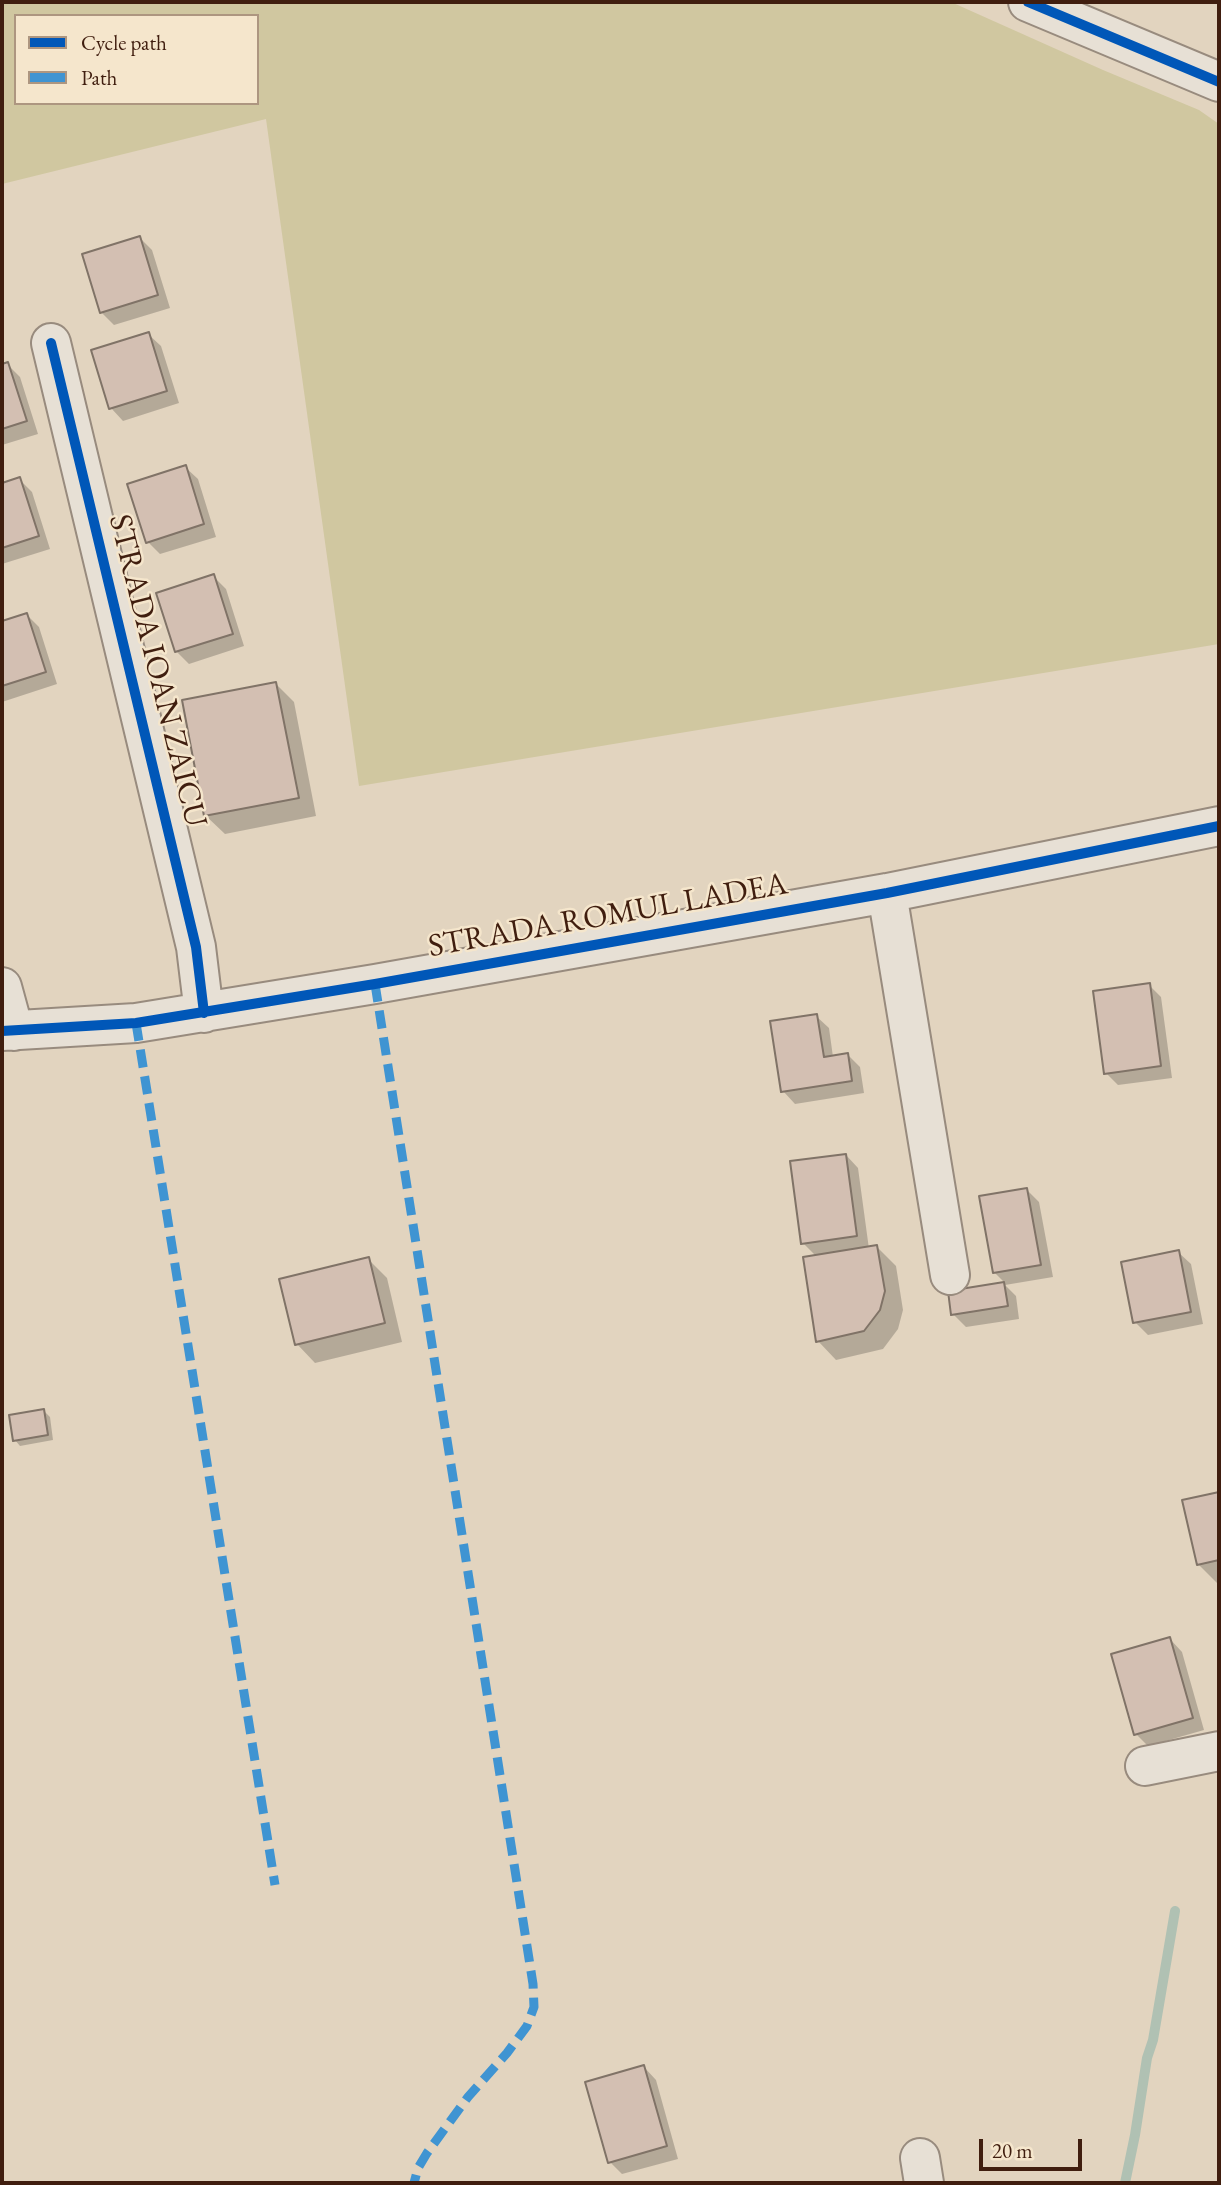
<!DOCTYPE html>
<style>
body{margin:0}
#map{position:relative;width:1221px;height:2185px;overflow:hidden;background:#e2d4bf;font-family:"EB Garamond",serif}
canvas{display:block}
.frame{position:absolute;inset:0;border:4px solid #401e0f;pointer-events:none}
.legend{position:absolute;left:14px;top:14px;width:245px;height:91px;box-sizing:border-box;background:#f5e6cc;border:2px solid #ad9680;margin:0;padding:9px 12px;list-style:none;font-size:21px;color:#401e0f}
.legend li{display:flex;align-items:center;gap:14px;height:35px}
.legend b{width:35px;border:2px solid #ad9680}
.scale{position:absolute;left:979px;top:2139px;width:103px;height:32px;box-sizing:border-box;border:4px solid #401e0f;border-top:0;padding-left:9px;font-size:21px;line-height:24px;white-space:nowrap;color:#401e0f;-webkit-text-stroke:5px #f5e6cc;paint-order:stroke}
</style>
<div id="map">
<canvas width="1221" height="2185"></canvas>
<div class="frame"></div>
<ul class="legend">
<li><b style="height:9px;background:#0057b8"></b>Cycle path</li>
<li><b style="height:9px;background:#3f94d2"></b>Path</li>
</ul>
<div class="scale">20 m</div>
</div>
<script>
const c = document.querySelector('canvas').getContext('2d');
c.lineJoin = 'round';
function fillPath(path, color) { c.fillStyle = color; c.fill(path, 'evenodd'); }
function stroke(path, color, width, dash) { c.strokeStyle = color; c.lineWidth = width; c.lineCap = dash ? 'butt' : 'round'; c.setLineDash(dash || []); c.stroke(path); }
function write(font, color, halo, rows, align = 'center') {
  c.font = font + ' "EB Garamond",serif'; c.lineWidth = 5; c.setLineDash([]); c.textBaseline = 'middle'; c.strokeStyle = halo; c.fillStyle = color; for (const [text, x, y, turn = 0] of rows) {
    c.save(); c.translate(x, y); c.rotate((+turn || 0) * Math.PI / 180); c.textAlign = isNaN(turn) ? turn : align; if (halo) c.strokeText(text, 0, 0); c.fillText(text, 0, 0); c.restore();
  }
}
const green = new Path2D(`
 M 2,2 L 951,2 L 1103,70 L 1199,110 L 1219,124 L 1219,644 L 359,786 L 266,119 L 2,184 ZM 16,16 L 257,16 L 257,103 L 16,103 Z`);
const shadow = new Path2D(`
 M 140,238 L 152,250 L 170,308 L 114,325 L 102,313 L 84,256 Z
 M 148,334 L 161,346 L 179,403 L 123,421 L 111,408 Z
 M 7,364 L 20,377 L 38,434 L 2,445 L 2,366 Z
 M 185,467 L 198,479 L 216,537 L 160,554 L 148,542 Z
 M 19,479 L 32,492 L 50,549 L 2,564 L 2,485 Z
 M 213,576 L 226,589 L 244,646 L 189,664 L 176,651 Z
 M 27,615 L 39,627 L 57,684 L 2,702 L 2,622 Z
 M 276,684 L 294,702 L 316,816 L 225,834 L 206,816 Z
 M 1149,985 L 1161,997 L 1172,1078 L 1118,1085 L 1106,1073 Z
 M 816,1016 L 829,1028 L 833,1057 L 847,1054 L 860,1067 L 864,1093 L 795,1104 L 783,1091 Z
 M 846,1155 L 858,1168 L 869,1249 L 877,1247 L 896,1266 L 903,1310 L 898,1329 L 883,1349 L 836,1360 L 818,1341 L 816,1256 L 803,1243 Z
 M 1027,1190 L 1039,1202 L 1053,1277 L 1005,1285 L 1016,1296 L 1019,1319 L 966,1327 L 953,1314 L 950,1292 L 1005,1283 L 994,1272 Z
 M 1178,1252 L 1191,1264 L 1203,1324 L 1148,1335 L 1135,1322 Z
 M 368,1259 L 387,1278 L 402,1342 L 315,1363 L 297,1344 Z
 M 44,1411 L 50,1417 L 53,1440 L 20,1446 L 15,1440 Z
 M 1219,1494 L 1219,1582 L 1217,1583 L 1198,1564 L 1184,1501 Z
 M 1170,1639 L 1182,1652 L 1204,1730 L 1148,1746 L 1136,1734 Z
 M 644,2067 L 656,2080 L 678,2159 L 622,2174 L 610,2162 Z`);
const stream = new Path2D(`
 M 1125,2183 L 1135,2135 L 1147,2058 L 1153,2040 L 1175,1911`);
const building = new Path2D(`
 M 140,236 L 158,295 L 100,313 L 82,254 Z
 M 149,332 L 167,391 L 109,409 L 91,350 Z
 M 8,362 L 27,421 L 2,429 L 2,364 Z
 M 186,465 L 204,524 L 146,543 L 127,484 Z
 M 20,477 L 39,536 L 2,548 L 2,483 Z
 M 214,574 L 233,634 L 175,652 L 156,593 Z
 M 27,613 L 46,672 L 2,686 L 2,621 Z
 M 276,682 L 299,798 L 204,816 L 182,700 Z
 M 1150,983 L 1161,1066 L 1104,1074 L 1093,991 Z
 M 817,1014 L 824,1057 L 848,1053 L 852,1081 L 781,1092 L 770,1021 Z
 M 846,1154 L 857,1236 L 801,1244 L 790,1161 Z
 M 1027,1188 L 1041,1265 L 993,1273 L 979,1196 Z
 M 877,1245 L 885,1291 L 880,1310 L 864,1331 L 816,1342 L 803,1257 Z
 M 1179,1250 L 1191,1312 L 1133,1323 L 1121,1262 Z
 M 369,1257 L 385,1323 L 295,1345 L 279,1279 Z
 M 1004,1282 L 1008,1306 L 951,1315 L 948,1291 Z
 M 44,1409 L 48,1435 L 13,1441 L 9,1415 Z
 M 1219,1492 L 1219,1560 L 1197,1565 L 1182,1500 Z
 M 1170,1637 L 1193,1718 L 1134,1735 L 1111,1654 Z
 M 644,2065 L 667,2146 L 608,2163 L 585,2082 Z`);
const minor = new Path2D(`
 M 1028,2 L 1219,82
 M 51,343 L 196,947 L 204,1013
 M 887,893 L 950,1275
 M 2,987 L 14,1031
 M 2,1031 L 136,1023 L 375,984 L 887,893 L 1219,826
 M 1145,1766 L 1219,1751
 M 920,2158 L 924,2183`);
const quiet = new Path2D(`
 M 375,984 L 533,1984 L 534,2007 L 527,2026 L 507,2053 L 468,2097 L 427,2153 L 418,2168 L 414,2183
 M 136,1023 L 275,1885`);
const cycleway = new Path2D(`
 M 1028,2 L 1219,82
 M 51,343 L 196,947 L 204,1013
 M 2,1031 L 136,1023 L 375,984 L 887,893 L 1219,826`);
const streetNames = [
 ["STRADA IOAN ZAICU",157,671,76],
 ["STRADA ROMUL LADEA",608,916,-10]
];
fillPath(green, '#d0c7a0');
fillPath(shadow, '#0003');
stroke(stream, '#b0c1b3', 10);
fillPath(building, '#d3bfb2');
stroke(building, '#807367', 2);
stroke(minor, '#988b7e', 42);
stroke(minor, '#e7e0d5', 38);
stroke(quiet, '#3f94d2', 9, [18, 9]);
stroke(cycleway, '#0057b8', 10);
write('32px', '#401e0f', '#f5e6cc', streetNames);
</script>
